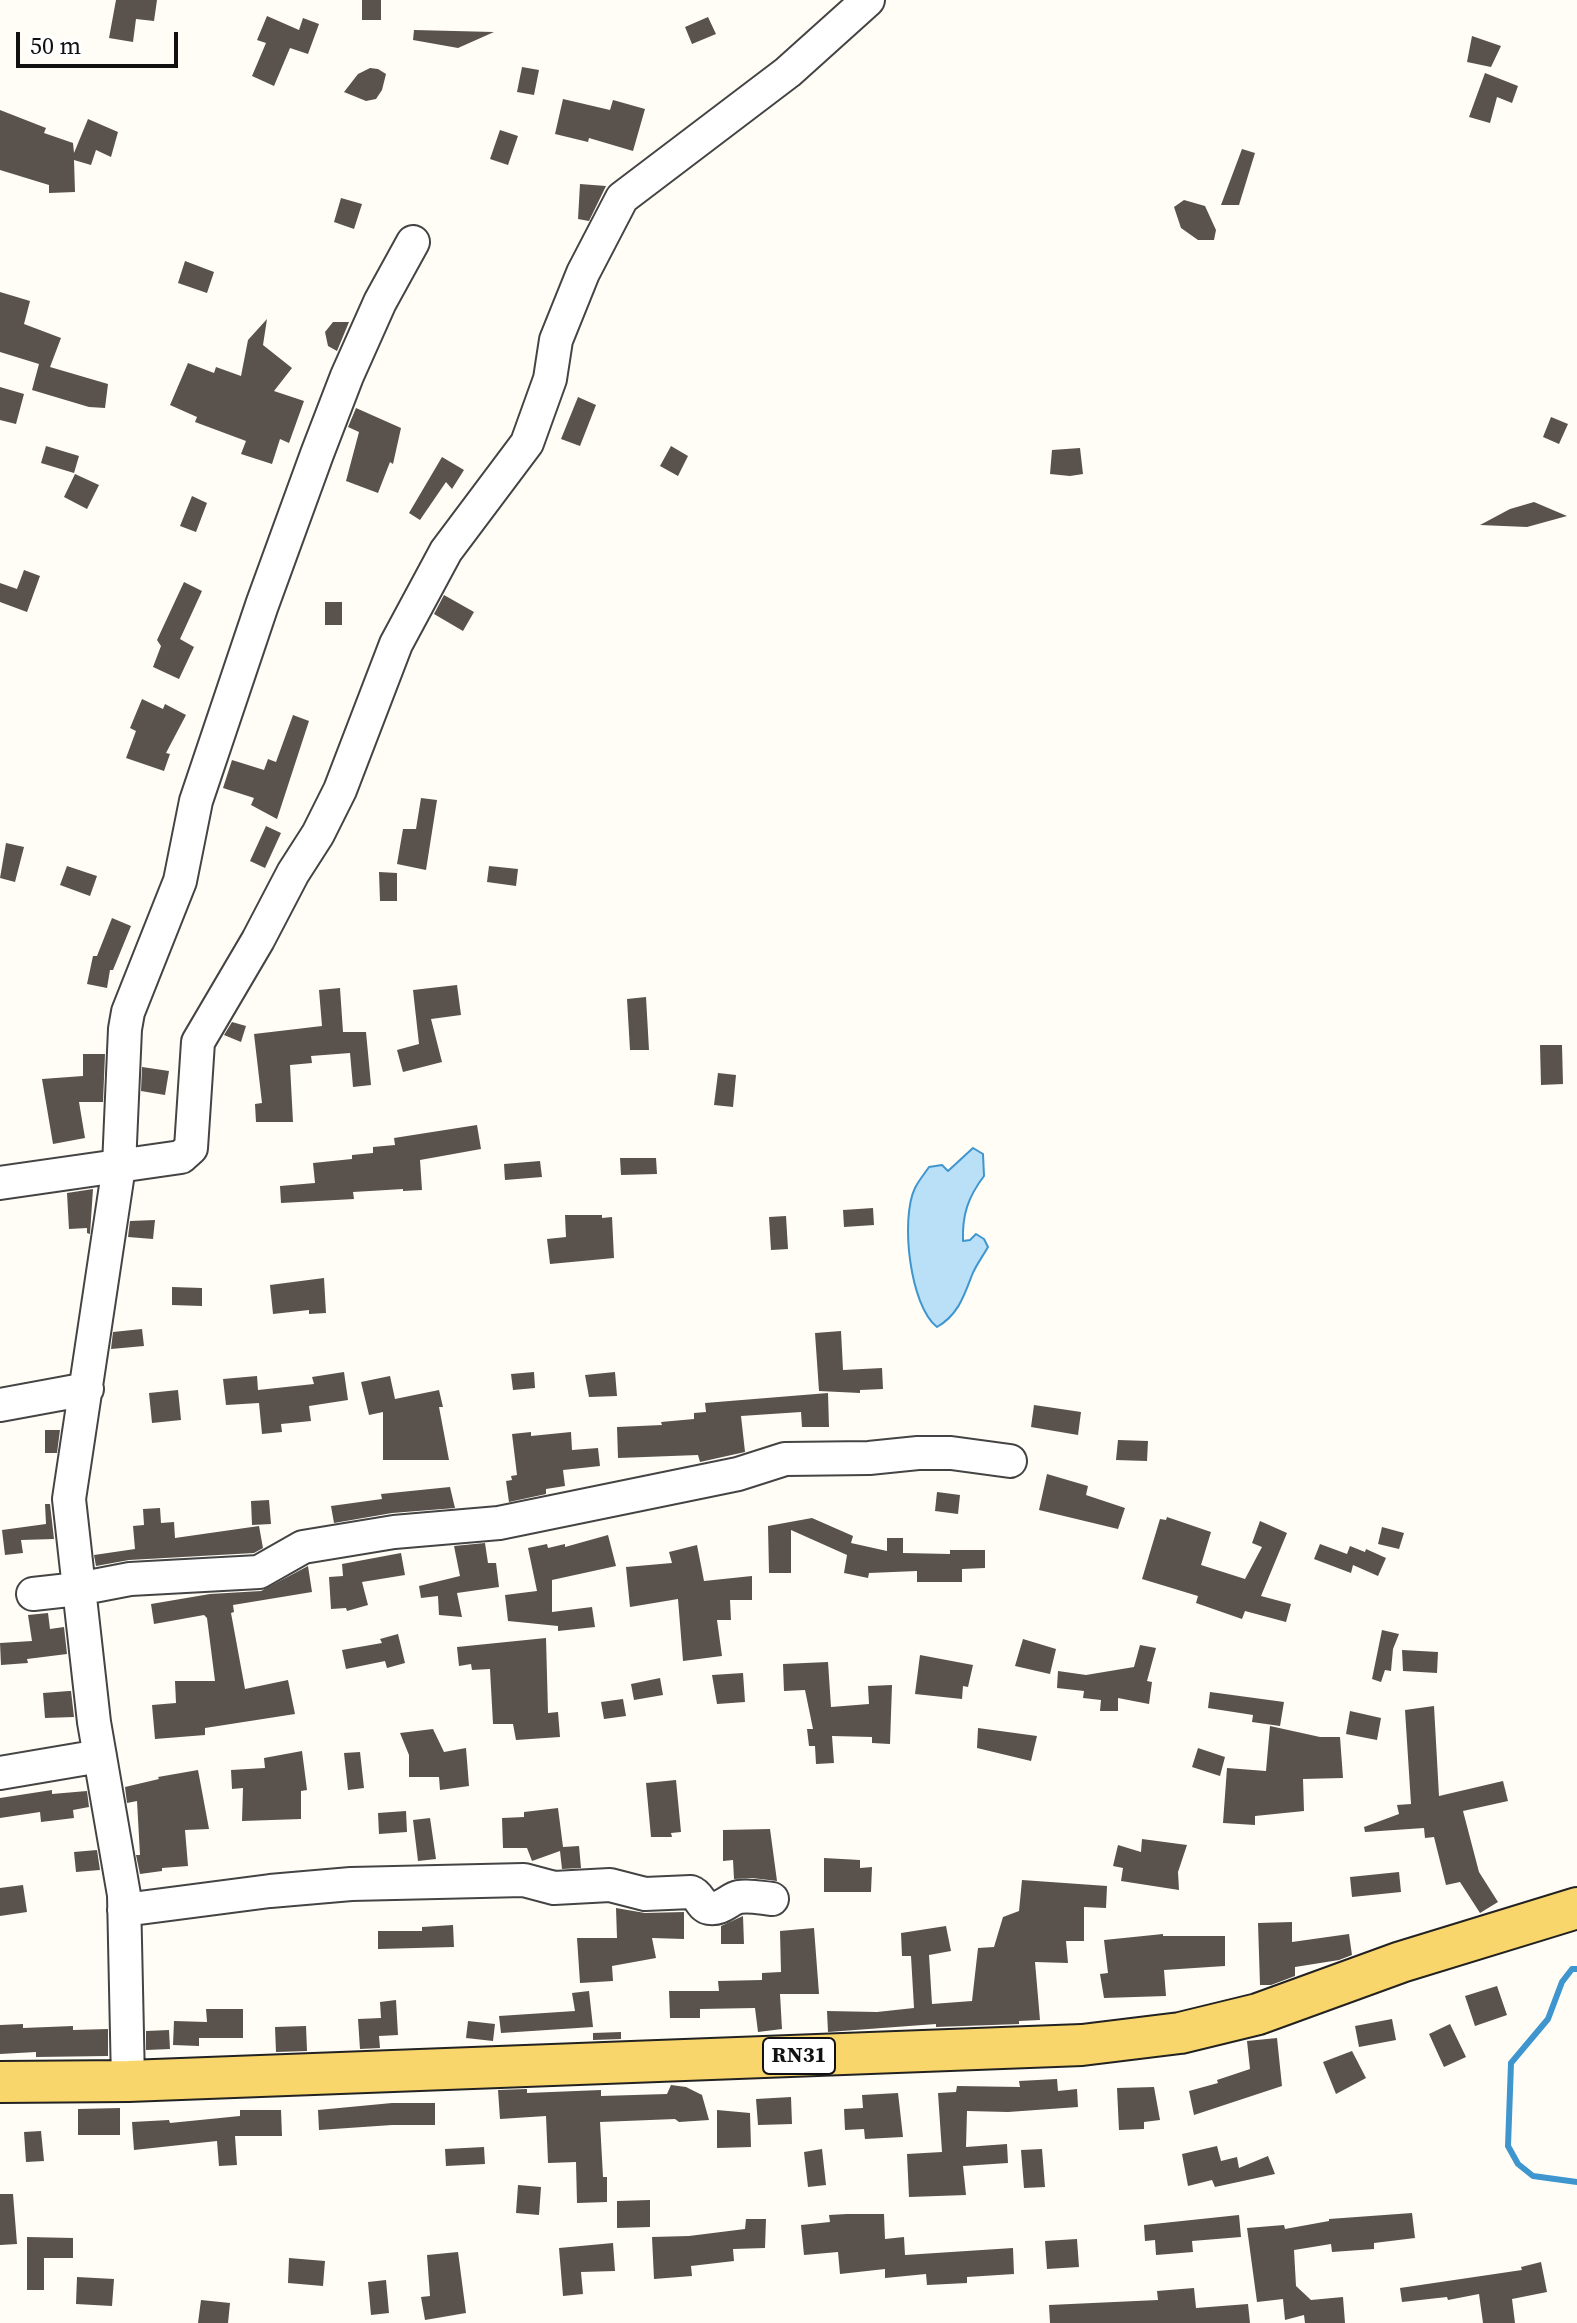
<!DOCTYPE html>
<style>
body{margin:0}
#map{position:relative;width:1577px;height:2323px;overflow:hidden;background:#fffdf5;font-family:"Source Serif 4",serif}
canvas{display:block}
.scale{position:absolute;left:16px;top:32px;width:162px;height:36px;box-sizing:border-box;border:4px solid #111;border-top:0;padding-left:10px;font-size:24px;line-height:28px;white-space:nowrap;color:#111;-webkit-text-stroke:6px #fff;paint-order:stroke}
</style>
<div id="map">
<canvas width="1577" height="2323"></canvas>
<div class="scale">50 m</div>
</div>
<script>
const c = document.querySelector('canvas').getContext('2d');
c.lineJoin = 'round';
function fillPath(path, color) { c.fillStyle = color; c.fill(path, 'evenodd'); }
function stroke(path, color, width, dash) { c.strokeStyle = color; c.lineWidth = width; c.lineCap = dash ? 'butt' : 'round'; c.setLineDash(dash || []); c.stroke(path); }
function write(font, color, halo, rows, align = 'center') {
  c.font = font + ' "Source Serif 4",serif'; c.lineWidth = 8; c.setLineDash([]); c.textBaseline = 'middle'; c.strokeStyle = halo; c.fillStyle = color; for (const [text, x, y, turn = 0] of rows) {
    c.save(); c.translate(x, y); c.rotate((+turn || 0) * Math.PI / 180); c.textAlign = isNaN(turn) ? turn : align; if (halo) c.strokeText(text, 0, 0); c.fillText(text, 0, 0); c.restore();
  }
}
const water = new Path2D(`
 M 973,1148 L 983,1154 L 984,1176 C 968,1197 962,1215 963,1241 L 970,1240 L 976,1234 L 984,1239 L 988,1247 C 983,1256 976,1265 972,1275 C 964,1296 958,1315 937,1327 C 910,1306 900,1219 915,1188 C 919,1180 925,1173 929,1167 L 942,1165 L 948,1171 Z`);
const stream = new Path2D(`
 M 1577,1969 L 1572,1969 L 1562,1982 L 1548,2019 L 1511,2063 L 1508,2146 L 1518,2164 L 1533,2176 L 1577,2182`);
const building = new Path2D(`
 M 116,0 L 157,0 L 154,21 L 136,19 L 133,42 L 109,38 Z
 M 362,0 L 381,0 L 381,20 L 362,20 Z
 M 267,16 L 299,30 L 303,18 L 319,24 L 308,54 L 290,48 L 274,86 L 252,76 L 266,43 L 257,40 Z
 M 708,17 L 716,34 L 692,44 L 685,27 Z
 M 414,30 L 494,32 L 458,48 L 413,40 Z
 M 1472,36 L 1501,46 L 1491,67 L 1467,62 Z
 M 522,67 L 539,70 L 534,95 L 517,92 Z
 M 370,68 L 378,69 L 386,74 L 382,90 L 376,99 L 366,101 L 344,92 L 358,74 Z
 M 1485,73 L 1518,86 L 1512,103 L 1497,97 L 1490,123 L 1469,117 Z
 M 563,99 L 610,110 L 613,100 L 645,109 L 633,151 L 589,138 L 588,142 L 555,134 Z
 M 0,110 L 46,128 L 44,133 L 73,143 L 74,153 L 88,119 L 118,132 L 111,157 L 96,150 L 91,165 L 74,160 L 75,192 L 49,193 L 49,185 L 0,170 Z
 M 500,130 L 518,136 L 508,165 L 490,159 Z
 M 1242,149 L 1255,153 L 1239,205 L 1221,205 Z
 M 580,184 L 606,186 L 589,221 L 578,219 Z
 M 341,198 L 362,204 L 354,229 L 334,222 Z
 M 1184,200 L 1205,206 L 1216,230 L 1214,240 L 1198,240 L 1181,228 L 1174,207 Z
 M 185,261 L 214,272 L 207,293 L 178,283 Z
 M 0,292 L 30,301 L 24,324 L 61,338 L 50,367 L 108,384 L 105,408 L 89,407 L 32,390 L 39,364 L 0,352 Z
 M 267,319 L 263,345 L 292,368 L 274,391 L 304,401 L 289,443 L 280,439 L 272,464 L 241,454 L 246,441 L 195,422 L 197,417 L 170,405 L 188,363 L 214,373 L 216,367 L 241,376 L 248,340 Z
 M 333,322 L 349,322 L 337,351 L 328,346 L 325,332 Z
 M 0,387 L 24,394 L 16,424 L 0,420 Z
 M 578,397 L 596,405 L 580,446 L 561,439 Z
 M 356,408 L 401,428 L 393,464 L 390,462 L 378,493 L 346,481 L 359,432 L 348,427 Z
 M 1551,417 L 1568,424 L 1559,444 L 1543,437 Z
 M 46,446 L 79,456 L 74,473 L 41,463 Z
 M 671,446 L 688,456 L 678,476 L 660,466 Z
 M 1080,448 L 1083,474 L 1070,476 L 1050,474 L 1052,450 Z
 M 442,457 L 464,470 L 452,489 L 446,482 L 420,520 L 409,513 Z
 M 75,474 L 99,485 L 87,509 L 64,497 Z
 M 192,496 L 207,503 L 196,532 L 180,526 Z
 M 1534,502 L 1567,516 L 1527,527 L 1480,525 L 1510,509 Z
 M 24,570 L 40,576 L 27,612 L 0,602 L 0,583 L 17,589 Z
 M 184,582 L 202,591 L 180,639 L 194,647 L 179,679 L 153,667 L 161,646 L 157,640 Z
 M 444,595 L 474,612 L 463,631 L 434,614 Z
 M 325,602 L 342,602 L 342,625 L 325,625 Z
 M 142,699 L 163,709 L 165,704 L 186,715 L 166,753 L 170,754 L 164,771 L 126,758 L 136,731 L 130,728 Z
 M 293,715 L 309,721 L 277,819 L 251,805 L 254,798 L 223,788 L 232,760 L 264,770 L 268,759 L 276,762 Z
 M 421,798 L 437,800 L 426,870 L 397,864 L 403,829 L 416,829 Z
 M 266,826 L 281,833 L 265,868 L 250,861 Z
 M 6,843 L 24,847 L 15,882 L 0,878 Z
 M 67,866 L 97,876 L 90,896 L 60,885 Z
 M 489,866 L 518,869 L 516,886 L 487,882 Z
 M 379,872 L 397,873 L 397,901 L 380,901 Z
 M 112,918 L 131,926 L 113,970 L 110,970 L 107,988 L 87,984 L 93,956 L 97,956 Z
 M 457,985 L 461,1015 L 431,1019 L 442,1062 L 403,1072 L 397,1050 L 419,1044 L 413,990 Z
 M 340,988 L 343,1032 L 366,1032 L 371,1085 L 353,1087 L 350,1053 L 311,1056 L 312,1063 L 290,1065 L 293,1122 L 256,1122 L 255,1104 L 262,1103 L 254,1034 L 322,1026 L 319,990 Z
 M 646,997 L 649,1050 L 630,1050 L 627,999 Z
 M 232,1022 L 246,1026 L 241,1042 L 224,1035 Z
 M 1540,1045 L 1562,1045 L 1563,1084 L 1541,1085 Z
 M 83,1054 L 105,1054 L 103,1102 L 79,1102 L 85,1138 L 53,1144 L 42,1079 L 83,1076 Z
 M 142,1067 L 169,1071 L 165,1095 L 141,1091 Z
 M 718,1073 L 736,1075 L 733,1107 L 714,1105 Z
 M 477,1125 L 481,1149 L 420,1160 L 422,1190 L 403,1191 L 403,1189 L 353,1192 L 354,1199 L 281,1203 L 280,1186 L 315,1183 L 313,1163 L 352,1159 L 352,1155 L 373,1153 L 373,1147 L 395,1145 L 394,1138 Z
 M 620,1158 L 656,1158 L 657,1174 L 621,1175 Z
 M 540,1161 L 542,1177 L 505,1180 L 504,1164 Z
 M 93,1189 L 90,1234 L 87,1233 L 87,1228 L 69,1229 L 67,1193 Z
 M 873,1208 L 874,1225 L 844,1227 L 843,1210 Z
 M 565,1215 L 602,1215 L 602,1218 L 612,1217 L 614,1258 L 550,1264 L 547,1239 L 566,1237 Z
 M 786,1216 L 788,1249 L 771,1250 L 769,1217 Z
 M 155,1220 L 153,1239 L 128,1237 L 130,1221 Z
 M 324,1278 L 326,1313 L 309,1314 L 309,1310 L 273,1314 L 270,1285 Z
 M 172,1287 L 202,1288 L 202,1306 L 172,1305 Z
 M 142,1329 L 144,1346 L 111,1349 L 113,1332 Z
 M 841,1331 L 843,1370 L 882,1368 L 883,1389 L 860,1390 L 860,1393 L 819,1391 L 815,1333 Z
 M 344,1372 L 348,1400 L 309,1406 L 311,1421 L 281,1424 L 282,1432 L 262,1434 L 259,1403 L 226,1405 L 223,1379 L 257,1376 L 258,1390 L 314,1384 L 312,1377 Z
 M 534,1372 L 535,1388 L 513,1390 L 511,1374 Z
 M 615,1372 L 617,1396 L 589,1397 L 585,1375 Z
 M 390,1376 L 395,1399 L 439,1390 L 443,1407 L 439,1407 L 449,1460 L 383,1460 L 383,1412 L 369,1415 L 361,1382 Z
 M 178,1390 L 181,1420 L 152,1423 L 149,1393 Z
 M 828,1393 L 829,1427 L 802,1427 L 801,1412 L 741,1416 L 745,1452 L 700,1462 L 698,1455 L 618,1458 L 617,1427 L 662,1425 L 661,1422 L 694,1419 L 694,1413 L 706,1412 L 705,1403 Z
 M 1034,1405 L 1081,1412 L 1078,1435 L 1031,1427 Z
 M 45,1430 L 60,1430 L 57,1453 L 45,1453 Z
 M 531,1432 L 531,1436 L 571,1432 L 572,1450 L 598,1448 L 600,1466 L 563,1470 L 565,1486 L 546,1489 L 546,1494 L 509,1502 L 506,1481 L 512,1480 L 511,1476 L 517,1475 L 512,1434 Z
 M 1118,1440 L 1148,1441 L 1147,1461 L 1116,1460 Z
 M 1047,1474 L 1088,1486 L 1086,1495 L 1125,1508 L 1118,1529 L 1039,1510 Z
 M 450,1487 L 455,1508 L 392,1513 L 334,1523 L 331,1506 L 382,1499 L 381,1494 Z
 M 937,1492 L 960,1495 L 958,1514 L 935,1511 Z
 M 269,1500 L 271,1524 L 252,1525 L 251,1501 Z
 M 45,1504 L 50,1504 L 54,1539 L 21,1540 L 23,1553 L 5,1555 L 2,1530 L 46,1524 Z
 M 160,1508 L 161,1523 L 174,1522 L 175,1538 L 259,1526 L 263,1548 L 254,1553 L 129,1560 L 96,1566 L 94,1555 L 135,1549 L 133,1526 L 144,1525 L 143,1509 Z
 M 1167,1517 L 1211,1532 L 1201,1565 L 1245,1579 L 1262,1547 L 1252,1543 L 1260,1521 L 1287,1533 L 1261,1596 L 1291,1604 L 1286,1622 L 1245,1611 L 1242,1619 L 1196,1603 L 1198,1596 L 1142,1579 L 1160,1519 L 1166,1520 Z
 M 812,1518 L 853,1536 L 851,1543 L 887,1551 L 887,1538 L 903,1538 L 903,1553 L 950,1554 L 950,1550 L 985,1550 L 985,1568 L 962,1569 L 962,1582 L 917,1582 L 917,1571 L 869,1573 L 868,1578 L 844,1573 L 847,1555 L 791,1530 L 791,1573 L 769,1573 L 768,1526 Z
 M 1382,1527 L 1404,1533 L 1399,1549 L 1378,1544 Z
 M 608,1535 L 616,1566 L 552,1580 L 552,1612 L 592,1607 L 595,1627 L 558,1631 L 558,1626 L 508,1621 L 505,1595 L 537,1591 L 528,1548 L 547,1544 L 548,1548 L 565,1544 L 565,1547 Z
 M 485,1543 L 488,1563 L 496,1563 L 499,1587 L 457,1593 L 462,1617 L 439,1615 L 438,1596 L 421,1598 L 419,1586 L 460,1576 L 454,1546 Z
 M 1320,1544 L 1347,1554 L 1350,1546 L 1365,1552 L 1366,1549 L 1386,1558 L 1378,1576 L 1353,1565 L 1351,1573 L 1314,1559 Z
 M 697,1545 L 704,1581 L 752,1576 L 752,1600 L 730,1600 L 731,1620 L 717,1620 L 722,1656 L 683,1661 L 678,1599 L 630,1607 L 626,1567 L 672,1563 L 669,1552 Z
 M 401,1553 L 405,1575 L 362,1582 L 368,1605 L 347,1611 L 346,1608 L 331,1609 L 329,1577 L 343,1576 L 342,1564 Z
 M 308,1566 L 312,1592 L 233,1605 L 234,1612 L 231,1613 L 245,1689 L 288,1680 L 295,1714 L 205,1728 L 205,1735 L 155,1739 L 152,1705 L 176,1703 L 175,1681 L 215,1681 L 207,1618 L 204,1615 L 154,1624 L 151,1604 L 210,1594 L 261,1591 Z
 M 48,1613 L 50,1629 L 64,1627 L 67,1654 L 27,1659 L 28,1663 L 1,1665 L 0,1643 L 32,1641 L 28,1615 Z
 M 1382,1630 L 1399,1634 L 1393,1649 L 1391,1671 L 1385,1670 L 1381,1682 L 1372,1679 Z
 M 398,1634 L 405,1663 L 387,1668 L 385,1661 L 346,1669 L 342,1650 L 382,1643 L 380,1639 Z
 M 546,1638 L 548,1713 L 558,1712 L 560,1737 L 516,1740 L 513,1724 L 493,1724 L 490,1669 L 472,1670 L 471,1664 L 459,1666 L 457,1647 Z
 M 1023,1639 L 1056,1649 L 1050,1674 L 1015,1666 Z
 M 1140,1645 L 1156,1648 L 1147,1681 L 1152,1682 L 1149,1704 L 1118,1698 L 1118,1711 L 1100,1711 L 1101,1700 L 1083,1698 L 1084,1691 L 1057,1688 L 1058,1671 L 1086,1675 L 1134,1667 Z
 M 1402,1650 L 1438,1652 L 1437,1673 L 1403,1671 Z
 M 920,1655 L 973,1665 L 968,1687 L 963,1686 L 962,1699 L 915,1694 Z
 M 828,1662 L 831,1707 L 869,1704 L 868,1686 L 892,1685 L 890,1744 L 872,1743 L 872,1737 L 832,1736 L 834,1763 L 816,1764 L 815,1746 L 809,1746 L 807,1729 L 813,1729 L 805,1690 L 784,1691 L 783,1664 Z
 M 743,1673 L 745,1702 L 717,1704 L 712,1675 Z
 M 660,1678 L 663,1695 L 634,1700 L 631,1684 Z
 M 69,1691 L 71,1691 L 74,1717 L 45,1718 L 43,1693 Z
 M 1210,1692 L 1284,1702 L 1280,1726 L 1252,1722 L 1253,1715 L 1208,1708 Z
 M 623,1699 L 626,1716 L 604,1719 L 601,1702 Z
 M 1434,1706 L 1439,1796 L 1503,1781 L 1508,1801 L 1463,1811 L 1479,1872 L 1498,1902 L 1480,1913 L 1460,1882 L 1446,1885 L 1434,1837 L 1425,1838 L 1424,1828 L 1365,1832 L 1364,1827 L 1399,1814 L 1397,1805 L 1411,1804 L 1405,1710 Z
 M 1350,1711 L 1381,1718 L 1377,1740 L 1346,1734 Z
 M 1270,1726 L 1320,1737 L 1340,1737 L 1343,1778 L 1303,1779 L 1304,1811 L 1255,1816 L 1255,1825 L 1223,1823 L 1227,1768 L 1266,1771 Z
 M 978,1728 L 1037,1736 L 1031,1761 L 977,1748 Z
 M 433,1729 L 444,1752 L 466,1748 L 469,1786 L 440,1790 L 439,1777 L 409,1777 L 409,1755 L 400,1733 Z
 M 1198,1748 L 1225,1757 L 1220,1776 L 1192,1767 Z
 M 302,1751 L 307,1790 L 301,1791 L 301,1819 L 242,1821 L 243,1788 L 232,1789 L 231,1770 L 265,1768 L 264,1758 Z
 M 360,1752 L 364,1788 L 348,1790 L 344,1753 Z
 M 198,1770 L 209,1829 L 185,1830 L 188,1866 L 162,1868 L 162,1871 L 140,1874 L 136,1855 L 140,1855 L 137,1801 L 127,1803 L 125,1787 L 159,1779 L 158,1777 Z
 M 676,1780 L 681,1832 L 671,1833 L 672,1837 L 651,1837 L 646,1783 Z
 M 52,1790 L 52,1794 L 87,1791 L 89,1807 L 73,1810 L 74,1818 L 41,1822 L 40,1812 L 0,1818 L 0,1798 Z
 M 558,1808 L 563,1847 L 579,1846 L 581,1868 L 562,1869 L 560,1851 L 532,1861 L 527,1848 L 503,1848 L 502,1818 L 524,1817 L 524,1812 Z
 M 406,1811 L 407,1832 L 379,1834 L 378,1813 Z
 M 430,1818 L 436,1859 L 418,1861 L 413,1820 Z
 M 770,1829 L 777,1881 L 752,1878 L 734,1879 L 733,1860 L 723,1861 L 723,1830 Z
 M 1142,1839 L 1187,1845 L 1178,1872 L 1179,1890 L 1121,1881 L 1123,1868 L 1113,1866 L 1118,1845 L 1141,1852 Z
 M 97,1850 L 100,1870 L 76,1872 L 74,1852 Z
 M 824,1858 L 860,1860 L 860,1868 L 872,1867 L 871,1892 L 824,1892 Z
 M 1399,1872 L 1401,1892 L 1352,1897 L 1350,1877 Z
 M 1022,1880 L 1107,1886 L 1106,1908 L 1084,1907 L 1084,1941 L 1066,1941 L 1068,1963 L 1035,1962 L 1040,2020 L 1019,2021 L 1019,2024 L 936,2027 L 936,2024 L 828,2032 L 827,2011 L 877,2012 L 914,2008 L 911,1956 L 902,1956 L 901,1933 L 946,1926 L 951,1951 L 929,1955 L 932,2004 L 972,2001 L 978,1948 L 994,1947 L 1003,1917 L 1019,1911 Z
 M 23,1885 L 27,1912 L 0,1916 L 0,1888 Z
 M 616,1908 L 645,1913 L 684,1912 L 684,1939 L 652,1938 L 656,1958 L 612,1966 L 613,1981 L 580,1983 L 577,1938 L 617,1938 Z
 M 743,1916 L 744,1944 L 721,1944 L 721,1926 Z
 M 1292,1922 L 1292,1942 L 1349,1934 L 1352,1955 L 1339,1960 L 1295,1967 L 1295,1976 L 1271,1985 L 1260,1985 L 1258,1923 Z
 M 453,1925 L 454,1947 L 378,1949 L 378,1931 L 422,1931 L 422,1927 Z
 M 814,1928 L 819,1994 L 780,1994 L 782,2029 L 758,2032 L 755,2008 L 700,2009 L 700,2018 L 670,2018 L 669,1991 L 719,1991 L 718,1981 L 762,1980 L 762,1973 L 781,1972 L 780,1931 Z
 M 1163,1934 L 1163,1936 L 1225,1936 L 1225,1966 L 1164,1970 L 1166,1996 L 1104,1998 L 1100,1974 L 1108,1973 L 1104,1940 Z
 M 1497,1986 L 1507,2015 L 1475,2026 L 1465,1996 Z
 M 589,1991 L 593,2027 L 501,2033 L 499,2016 L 575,2011 L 572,1993 Z
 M 396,2000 L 398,2035 L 379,2036 L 380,2048 L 360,2049 L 358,2019 L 381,2018 L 380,2002 Z
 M 206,2009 L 243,2009 L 243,2038 L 199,2038 L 199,2046 L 173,2045 L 174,2021 L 207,2022 Z
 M 1392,2019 L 1396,2040 L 1359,2047 L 1355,2026 Z
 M 468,2021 L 495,2024 L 493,2041 L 466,2038 Z
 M 23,2024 L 23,2028 L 73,2026 L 73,2030 L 108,2029 L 108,2056 L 36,2057 L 36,2052 L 0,2054 L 0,2025 Z
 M 1450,2024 L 1466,2057 L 1444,2067 L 1429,2034 Z
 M 306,2026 L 307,2051 L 276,2052 L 275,2027 Z
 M 169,2030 L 170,2049 L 146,2050 L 146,2031 Z
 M 621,2032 L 621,2039 L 593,2040 L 593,2033 Z
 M 1277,2038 L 1282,2086 L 1194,2115 L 1189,2091 L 1218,2083 L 1217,2080 L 1250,2069 L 1247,2041 Z
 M 1352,2051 L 1366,2078 L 1336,2094 L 1323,2062 Z
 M 1057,2079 L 1058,2091 L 1077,2089 L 1078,2107 L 1008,2112 L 967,2111 L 966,2147 L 1007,2144 L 1008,2163 L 963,2166 L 966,2195 L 909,2197 L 907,2154 L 942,2152 L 938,2093 L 956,2092 L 957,2086 L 1020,2087 L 1019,2081 Z
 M 671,2085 L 686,2087 L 702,2095 L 709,2120 L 679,2122 L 675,2119 L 600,2122 L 603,2177 L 607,2177 L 607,2202 L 577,2203 L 576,2162 L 548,2163 L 546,2116 L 500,2119 L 498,2090 L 527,2089 L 527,2093 L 601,2090 L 601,2096 L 667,2094 Z
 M 1154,2087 L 1160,2120 L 1144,2122 L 1144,2129 L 1119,2130 L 1117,2088 Z
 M 898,2093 L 903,2137 L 865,2139 L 864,2129 L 845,2130 L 844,2109 L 863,2108 L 862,2095 Z
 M 791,2097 L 792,2124 L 758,2125 L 756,2099 Z
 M 392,2103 L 435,2103 L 435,2125 L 392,2125 L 319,2130 L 318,2110 Z
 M 120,2108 L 120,2135 L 78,2135 L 78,2109 Z
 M 240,2110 L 281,2110 L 282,2136 L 235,2136 L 237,2165 L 219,2166 L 217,2141 L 134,2150 L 132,2122 L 169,2120 L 170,2123 L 240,2116 Z
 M 717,2110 L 750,2113 L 751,2147 L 717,2148 Z
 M 41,2131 L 44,2161 L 26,2162 L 24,2132 Z
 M 1217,2146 L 1221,2161 L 1237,2157 L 1239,2168 L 1268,2156 L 1275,2174 L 1215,2187 L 1212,2180 L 1188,2186 L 1182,2154 Z
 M 484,2147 L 485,2164 L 446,2166 L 445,2149 Z
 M 822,2149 L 826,2185 L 808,2187 L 804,2152 Z
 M 1042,2149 L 1045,2187 L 1024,2188 L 1021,2150 Z
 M 518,2185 L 541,2187 L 539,2215 L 516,2213 Z
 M 0,2194 L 13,2194 L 17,2244 L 0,2245 Z
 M 650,2200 L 650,2227 L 617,2228 L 617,2201 Z
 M 1412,2213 L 1415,2238 L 1374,2243 L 1374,2249 L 1332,2252 L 1331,2244 L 1294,2250 L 1296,2286 L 1311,2300 L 1343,2297 L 1345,2323 L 1305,2323 L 1304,2315 L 1285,2320 L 1283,2299 L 1257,2302 L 1247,2228 L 1284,2225 L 1285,2229 L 1329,2221 L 1329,2219 Z
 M 847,2214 L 884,2214 L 885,2239 L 904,2237 L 905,2255 L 1013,2248 L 1014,2274 L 967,2277 L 967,2283 L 927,2285 L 926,2274 L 885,2278 L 885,2269 L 840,2274 L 838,2252 L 804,2255 L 801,2225 L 830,2222 L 829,2215 Z
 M 1239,2215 L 1241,2237 L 1192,2241 L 1193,2252 L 1156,2255 L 1155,2240 L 1145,2241 L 1144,2225 Z
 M 746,2219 L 766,2219 L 765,2248 L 733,2249 L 734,2261 L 691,2266 L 692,2276 L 654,2279 L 652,2237 L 689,2236 L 745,2229 Z
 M 27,2237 L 73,2238 L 73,2258 L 44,2258 L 44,2290 L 27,2290 Z
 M 1077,2239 L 1079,2267 L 1047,2269 L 1045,2241 Z
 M 613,2243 L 615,2271 L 581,2272 L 583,2294 L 563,2296 L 559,2248 Z
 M 458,2252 L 466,2313 L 425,2320 L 421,2297 L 430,2296 L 427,2255 Z
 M 289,2258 L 325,2261 L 323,2286 L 288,2283 Z
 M 1541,2262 L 1547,2292 L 1512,2299 L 1515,2323 L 1483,2323 L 1479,2294 L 1448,2300 L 1447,2297 L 1402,2302 L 1400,2288 L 1522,2270 L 1521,2267 Z
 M 77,2277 L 114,2279 L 112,2306 L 76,2304 Z
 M 386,2280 L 389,2313 L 371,2315 L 368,2282 Z
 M 1194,2288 L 1196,2308 L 1248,2304 L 1250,2323 L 1050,2323 L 1049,2305 L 1158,2300 L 1157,2291 Z
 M 201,2300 L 230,2303 L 228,2323 L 198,2323 Z`);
const minor = new Path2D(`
 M 0,1183 L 181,1157 L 191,1148 L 198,1042 L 258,940 L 293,873 L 318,834 L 340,790 L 396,644 L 446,551 L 527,443 L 550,379 L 556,340 L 583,273 L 622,198 L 788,72 L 868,0
 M 0,1405 L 87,1389
 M 33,1594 L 78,1589 L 130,1579 L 259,1572 L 303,1547 L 394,1532 L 499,1523 L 738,1474 L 785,1459 L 869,1458 L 918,1453 L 951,1453 L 1010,1461
 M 0,1773 L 100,1756
 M 124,1910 L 270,1891 L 351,1884 L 524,1880 L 554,1888 L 610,1885 L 645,1894 L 691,1892 C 700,1895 700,1906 709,1908 C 722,1910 729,1899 739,1897 C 749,1895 762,1898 772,1899
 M 128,2081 L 124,1895 L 94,1722 L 69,1499 L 119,1166 L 125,1029 L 128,1012 L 180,881 L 196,801 L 262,605 L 317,454 L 347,376 L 380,302 L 413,242`);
const major = new Path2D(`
 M 0,2082 L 128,2081 L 1082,2045 L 1180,2033 L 1258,2014 L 1401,1962 L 1577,1908`);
const shields = [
 [799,2056,72]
];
const shieldNames = [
 ["RN31",799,2056]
];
fillPath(water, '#b9e0f7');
stroke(water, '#3f96cf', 2);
stroke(stream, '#3f96cf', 6);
fillPath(building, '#5a524d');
stroke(minor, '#444', 36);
stroke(major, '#222', 44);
stroke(minor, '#fff', 32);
stroke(major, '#f9d66b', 40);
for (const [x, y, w] of shields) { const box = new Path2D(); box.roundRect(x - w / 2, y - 18, w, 36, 6); c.fillStyle = '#fff'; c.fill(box); stroke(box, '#111', 2); }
write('bold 22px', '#111', null, shieldNames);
</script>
